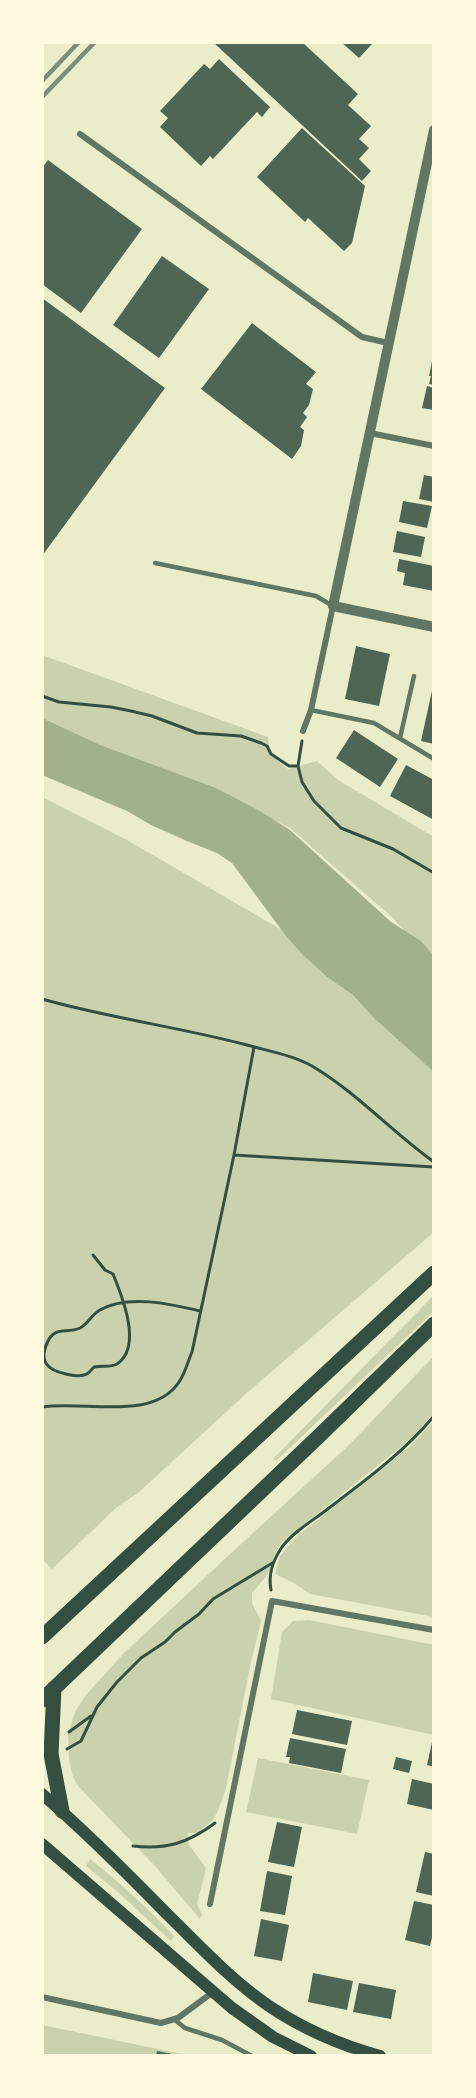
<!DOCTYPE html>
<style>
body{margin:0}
#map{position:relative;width:476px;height:2098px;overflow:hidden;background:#e9edc9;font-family:"Space Grotesk",sans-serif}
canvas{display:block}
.frame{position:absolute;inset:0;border:44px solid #fefae0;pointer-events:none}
</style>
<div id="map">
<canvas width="476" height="2098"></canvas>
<div class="frame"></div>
</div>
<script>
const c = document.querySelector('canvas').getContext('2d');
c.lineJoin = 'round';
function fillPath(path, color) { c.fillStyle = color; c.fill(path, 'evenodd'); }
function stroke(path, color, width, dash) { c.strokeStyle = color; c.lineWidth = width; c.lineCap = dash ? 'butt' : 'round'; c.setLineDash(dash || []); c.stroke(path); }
const green = new Path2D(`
 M 42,655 L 268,737 L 270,755 L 288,769 L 317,761 L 338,780 L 434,837 L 434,965 L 393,918 L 290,828 L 198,783 L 42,727 Z
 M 42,797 L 127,840 L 294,937 L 434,1054 L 434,1232 L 248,1392 L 138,1493 L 117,1507 L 52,1569 L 42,1559 Z
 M 434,1295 L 434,1311 L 276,1461 L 273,1459 Z
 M 434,1356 L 434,1413 L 412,1438 L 282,1542 L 275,1554 L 268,1574 L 252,1593 L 252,1603 L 261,1621 L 250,1667 L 226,1788 L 218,1811 L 213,1820 L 197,1833 L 188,1833 L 189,1845 L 206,1868 L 197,1905 L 202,1914 L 200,1919 L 154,1865 L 78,1786 L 73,1777 L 69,1759 L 68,1734 L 75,1712 L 86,1695 L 123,1654 L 229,1555 L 349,1445 Z
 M 434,1421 L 434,1617 L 310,1594 L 292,1582 L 275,1574 L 280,1556 L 296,1537 L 408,1448 Z
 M 309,1620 L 434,1645 L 434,1735 L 271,1699 L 282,1632 L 293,1621 Z
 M 258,1758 L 369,1780 L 357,1834 L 246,1812 Z
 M 90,1859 C 120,1883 148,1908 174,1936 L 171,1941 L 119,1893 L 86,1866 Z
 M 42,2025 L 192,2056 L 42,2056 Z`);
const water = new Path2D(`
 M 42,718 L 100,745 L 216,788 L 258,810 L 290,830 L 391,922 L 421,941 L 434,956 L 434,1072 L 374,1018 L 353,995 L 326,976 L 302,954 L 286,936 L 232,863 L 217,853 L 187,841 L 151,825 L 127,811 L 42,775 Z`);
const building = new Path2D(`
 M 213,42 L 302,42 L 358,94 L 348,105 L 371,126 L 359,139 L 369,148 L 359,159 L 371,171 L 362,181 Z
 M 341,42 L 374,42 L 359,58 Z
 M 219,59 L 270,107 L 262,117 L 257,112 L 213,159 L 210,156 L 201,166 L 160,127 L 168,118 L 160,111 L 204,64 L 210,69 Z
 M 302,128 L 365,186 L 352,243 L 344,251 L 308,218 L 305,222 L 257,177 Z
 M 48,160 L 142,229 L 81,313 L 42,284 L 42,168 Z
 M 162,256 L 209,289 L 159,358 L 113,325 Z
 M 42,298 L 165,388 L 42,556 Z
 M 252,323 L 316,372 L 306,384 L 313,389 L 309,405 L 303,413 L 307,417 L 300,427 L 304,430 L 301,446 L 292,459 L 201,389 Z
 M 433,356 L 434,356 L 434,385 L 429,384 L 431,376 L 429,376 Z
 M 427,386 L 434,388 L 434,410 L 422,408 Z
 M 424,475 L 434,477 L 434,502 L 419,499 Z
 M 403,501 L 432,506 L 427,528 L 399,522 Z
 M 397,531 L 425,537 L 421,557 L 393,552 Z
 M 399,559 L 434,566 L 434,591 L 403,585 L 405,573 L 397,571 Z
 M 356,646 L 390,654 L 379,706 L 345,699 Z
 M 433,686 L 434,686 L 434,744 L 421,741 Z
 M 354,730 L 398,759 L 380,787 L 336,758 Z
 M 406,765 L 434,780 L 434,820 L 390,796 Z
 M 297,1710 L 352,1721 L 347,1745 L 292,1734 Z
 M 290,1738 L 346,1749 L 341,1773 L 289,1763 L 290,1757 L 286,1757 Z
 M 432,1742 L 434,1742 L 434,1767 L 427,1765 Z
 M 396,1757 L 412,1761 L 409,1773 L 393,1769 Z
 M 412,1779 L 434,1784 L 434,1810 L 407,1804 Z
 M 277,1822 L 302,1827 L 294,1867 L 268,1862 Z
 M 425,1852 L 434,1854 L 434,1896 L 416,1892 Z
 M 267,1871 L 292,1876 L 285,1915 L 260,1911 Z
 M 414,1901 L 434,1905 L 434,1929 L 430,1946 L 405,1940 Z
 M 261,1919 L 289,1925 L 282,1961 L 254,1956 Z
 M 313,1973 L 353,1981 L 347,2010 L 308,2002 Z
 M 359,1983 L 396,1990 L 391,2019 L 353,2012 Z
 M 157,2051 L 177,2055 L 177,2056 L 156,2056 Z`);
const path = new Path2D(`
 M 42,696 L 59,702 L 111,707 L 131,711 L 152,716 L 197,733 L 241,736 L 261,743 L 267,746 L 271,754 L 289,766 L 298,766 L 302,782 L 314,801 L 341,828 L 393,849 L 434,873
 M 298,766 L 302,741
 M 42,999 C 109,1018 179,1027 247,1045 C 268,1051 292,1055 312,1066 C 356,1092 392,1132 434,1162
 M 234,1155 L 434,1167
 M 93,1255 L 105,1270 L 113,1274 C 122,1296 143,1347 117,1364 C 110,1368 102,1365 94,1367 C 91,1370 89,1374 84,1375 C 78,1377 71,1375 66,1374 C 47,1370 38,1361 48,1341 C 55,1326 67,1334 80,1328 C 88,1324 92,1314 100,1310 C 128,1294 171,1304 200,1311
 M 42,1407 C 83,1400 153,1422 179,1382 C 185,1374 188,1361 192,1352 L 234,1155 L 254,1047
 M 271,1590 C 268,1575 273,1560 282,1547 C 294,1531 314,1520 329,1508 C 366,1480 404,1452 434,1416
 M 69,1732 L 91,1716
 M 67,1749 L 81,1741 L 97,1707 L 117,1682 L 141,1658 L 165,1642 L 175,1632 L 199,1614 L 213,1599 L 274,1562
 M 133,1846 C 166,1850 188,1843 215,1823`);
const service = new Path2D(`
 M 155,563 L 316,596 L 333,606
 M 311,710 L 374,723 L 434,759
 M 400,738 L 414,676
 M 175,2020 L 185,2028 L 222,2040 L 252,2056`);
const minor = new Path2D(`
 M 80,134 L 362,337 L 388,343
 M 370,433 L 434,446
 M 303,731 L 311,710 L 333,606
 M 210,1904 L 272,1601 L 434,1630
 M 42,1997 L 161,2023 L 178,2018 L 213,1992`);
const tertiary = new Path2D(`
 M 434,130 L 333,606 L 434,627`);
const secondary = new Path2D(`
 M 42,1794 C 86,1832 127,1873 167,1914 C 200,1946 231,1980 269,2006 C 303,2029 340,2045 380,2056
 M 42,1844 L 232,2008 L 273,2037 L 311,2056`);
const primary = new Path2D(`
 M 42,1637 L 434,1273
 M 54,1688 L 51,1754 L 62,1811
 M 42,1700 L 319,1436 L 434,1324`);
const rail = new Path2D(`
 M 42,81 L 79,42
 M 42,97 L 95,42`);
fillPath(green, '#cad2ad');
fillPath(water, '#a3b18a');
fillPath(building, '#4f6655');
stroke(path, '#344e41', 3);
stroke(service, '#617663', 4.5);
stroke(minor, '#617663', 6);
stroke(tertiary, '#617663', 10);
stroke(secondary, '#344e41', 12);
stroke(primary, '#344e41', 15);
stroke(rail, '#7c8e77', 4.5);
</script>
